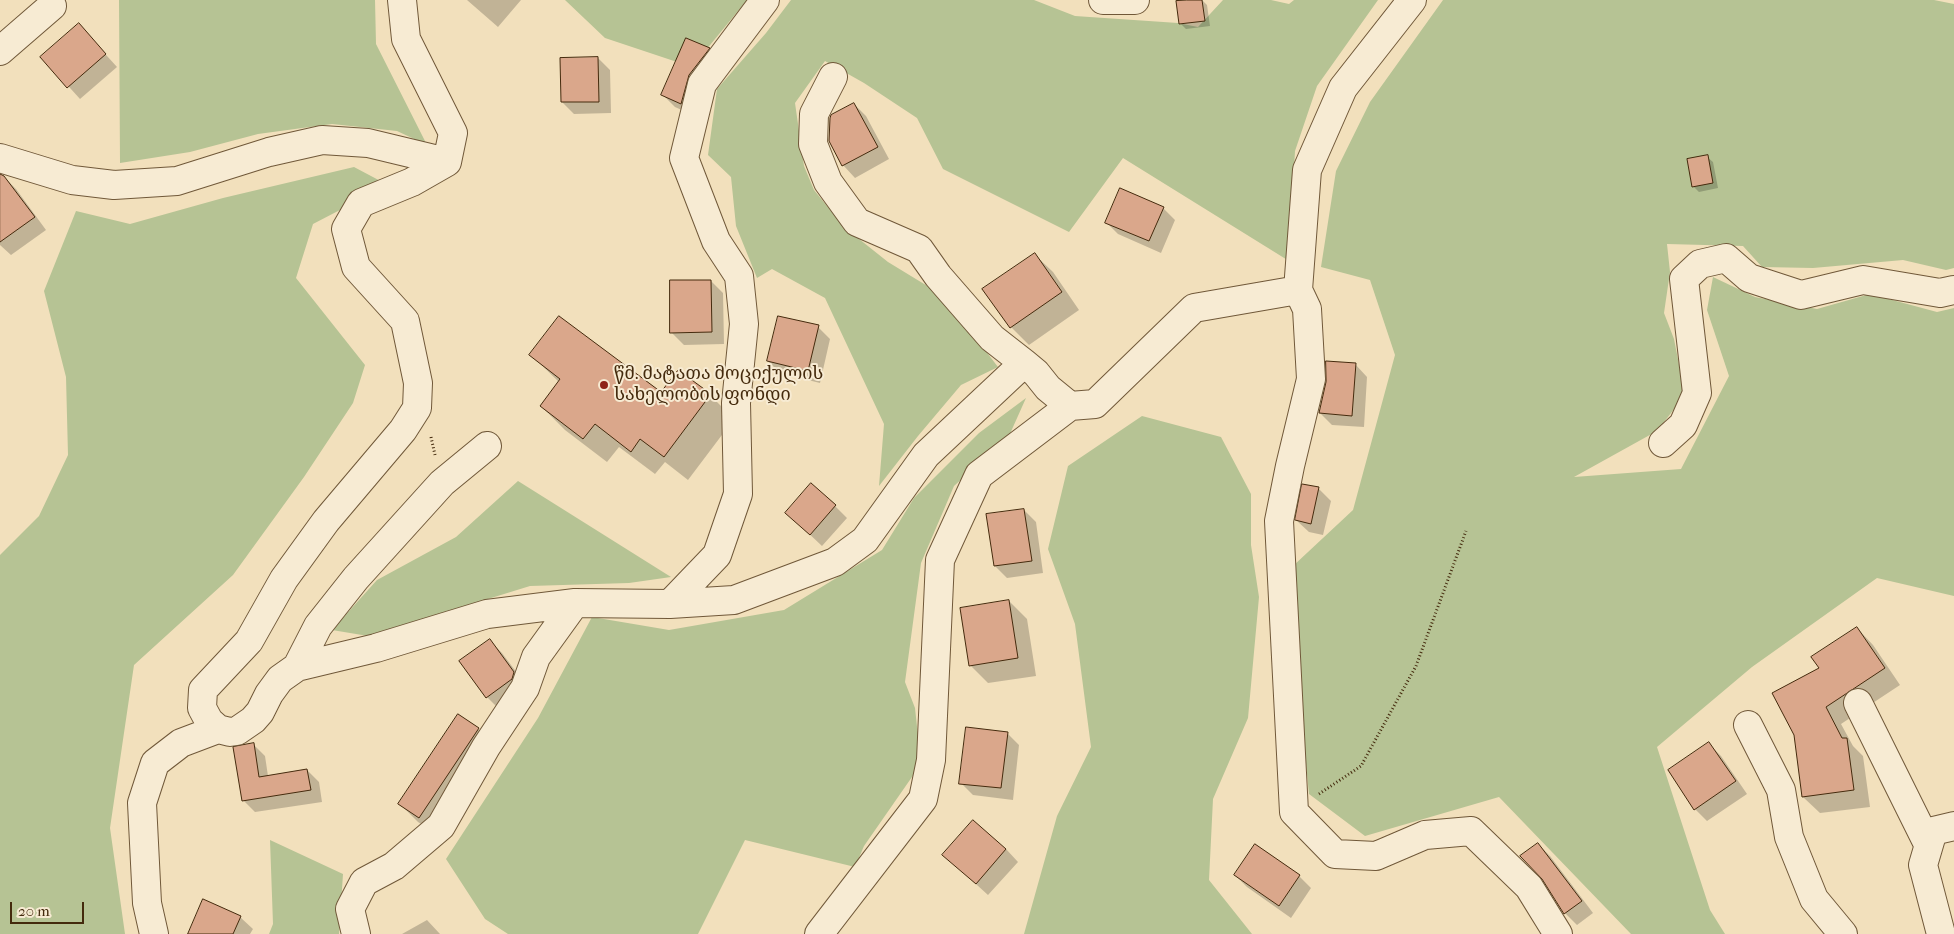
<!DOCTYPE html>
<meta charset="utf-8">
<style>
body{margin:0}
#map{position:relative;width:1954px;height:934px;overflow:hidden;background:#f2e0bc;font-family:"IM FELL French Canon",serif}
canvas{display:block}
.scale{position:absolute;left:10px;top:902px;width:74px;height:22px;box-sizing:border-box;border:2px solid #442a0d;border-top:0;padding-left:6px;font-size:15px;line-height:18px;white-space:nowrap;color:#442a0d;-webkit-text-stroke:4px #f7ebd3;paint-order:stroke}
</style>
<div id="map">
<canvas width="1954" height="934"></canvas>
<div class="scale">20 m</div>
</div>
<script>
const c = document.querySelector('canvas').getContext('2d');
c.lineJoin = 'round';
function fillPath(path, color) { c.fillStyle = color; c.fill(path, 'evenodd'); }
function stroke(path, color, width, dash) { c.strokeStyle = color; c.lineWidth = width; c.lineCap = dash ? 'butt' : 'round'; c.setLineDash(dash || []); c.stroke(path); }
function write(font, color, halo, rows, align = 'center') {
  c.font = font + ' "IM FELL French Canon","Noto Serif Georgian",serif'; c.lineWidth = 4; c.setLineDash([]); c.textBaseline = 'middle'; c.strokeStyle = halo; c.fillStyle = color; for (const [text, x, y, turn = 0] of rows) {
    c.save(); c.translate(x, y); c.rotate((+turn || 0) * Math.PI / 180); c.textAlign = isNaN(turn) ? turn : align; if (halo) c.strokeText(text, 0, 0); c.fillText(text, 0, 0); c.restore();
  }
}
const green = new Path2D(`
 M 119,0 L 375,0 L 376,44 L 427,145 L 397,131 L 332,124 L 258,134 L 190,152 L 120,163 Z
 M 565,0 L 747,0 L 692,67 L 605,38 Z
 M 791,0 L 1034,0 L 1075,16 L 1178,23 L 1198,27 L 1223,0 L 1271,0 L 1289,4 L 1294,0 L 1378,0 L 1317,86 L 1295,151 L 1289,261 L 1123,158 L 1069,232 L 943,169 L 917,118 L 864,83 L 825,61 L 795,103 L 804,166 L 814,190 L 844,227 L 888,262 L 929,287 L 975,337 L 998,367 L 961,385 L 918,436 L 879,486 L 884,424 L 825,298 L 772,269 L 757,278 L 736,226 L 731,177 L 708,155 L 717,89 L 766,33 Z
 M 1443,0 L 1934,0 L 1954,4 L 1954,268 L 1946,270 L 1903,260 L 1813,268 L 1762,267 L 1743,246 L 1667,244 L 1670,272 L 1664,313 L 1674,339 L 1685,395 L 1657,431 L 1574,477 L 1681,469 L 1729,376 L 1707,310 L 1713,277 L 1755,297 L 1817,309 L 1870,294 L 1937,312 L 1954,308 L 1954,596 L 1877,578 L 1752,667 L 1657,747 L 1710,910 L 1725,934 L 1631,934 L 1499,797 L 1365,836 L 1309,794 L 1296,663 L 1293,566 L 1353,510 L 1395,355 L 1370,280 L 1321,267 L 1336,171 L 1370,102 Z
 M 354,167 L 388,185 L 313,224 L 296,278 L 365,365 L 353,403 L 304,477 L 233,575 L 134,665 L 110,828 L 125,934 L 0,934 L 0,555 L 39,516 L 68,455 L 66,377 L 44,291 L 76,211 L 130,224 L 223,198 Z
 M 1026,398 L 1009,436 L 954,486 L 921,563 L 905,682 L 915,708 L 921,764 L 864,846 L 855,867 L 745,840 L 698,934 L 508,934 L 485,919 L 446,859 L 538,718 L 592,617 L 669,630 L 784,610 L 882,550 L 914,498 L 979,433 Z
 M 1142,416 L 1221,437 L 1251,494 L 1251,545 L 1259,597 L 1248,718 L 1213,799 L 1209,880 L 1252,934 L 1024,934 L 1057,816 L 1091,747 L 1075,624 L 1048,549 L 1068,466 Z
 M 518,481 L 671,577 L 629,583 L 530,586 L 368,636 L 332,630 L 377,580 L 456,537 Z
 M 270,840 L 343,874 L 339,934 L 269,934 L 273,924 Z`);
const shadow = new Path2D(`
 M 467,0 L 521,0 L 498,27 Z
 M 1195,0 L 1202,0 L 1207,5 L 1210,26 L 1186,29 L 1181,24 Z
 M 79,25 L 117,67 L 80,99 L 42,57 Z
 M 709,49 L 721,61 L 693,115 L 675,107 L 663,95 Z
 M 598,58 L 610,70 L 611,113 L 574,114 L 562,102 Z
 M 854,104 L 866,116 L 889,159 L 855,178 L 843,165 Z
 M 1707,157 L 1713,162 L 1718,188 L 1699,192 L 1693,186 Z
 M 0,176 L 4,177 L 16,189 L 46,230 L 11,255 L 0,245 Z
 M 1163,208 L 1175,220 L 1161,253 L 1118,234 L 1106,222 Z
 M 1034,254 L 1053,272 L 1079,310 L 1029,345 L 1011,327 Z
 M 711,281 L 723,293 L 724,344 L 684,345 L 672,333 Z
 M 818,327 L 830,339 L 820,383 L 780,373 L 768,361 Z
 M 531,355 L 661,394 L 679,371 L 710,395 L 734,419 L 688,480 L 665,462 L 655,474 L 619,447 L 607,462 L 565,430 L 541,406 L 559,382 Z
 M 1355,364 L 1367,377 L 1364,427 L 1332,425 L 1320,413 Z
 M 1319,489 L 1331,501 L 1323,535 L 1309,532 L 1296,520 Z
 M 835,506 L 847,518 L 822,546 L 787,513 Z
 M 1024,510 L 1036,522 L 1043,573 L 1007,578 L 995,566 Z
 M 1009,601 L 1027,619 L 1036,676 L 988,683 L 970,665 Z
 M 1857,628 L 1873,645 L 1900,685 L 1841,724 L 1853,746 L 1863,756 L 1870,807 L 1820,813 L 1803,797 L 1795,735 L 1820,668 Z
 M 490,641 L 502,653 L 526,685 L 499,709 L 487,697 Z
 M 478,729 L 496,747 L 438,835 L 418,822 L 400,804 Z
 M 1007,733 L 1019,745 L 1013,800 L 973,795 L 961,783 Z
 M 253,744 L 265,756 L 268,776 L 307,770 L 319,782 L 322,802 L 255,812 L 243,800 Z
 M 1709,744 L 1721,756 L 1747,794 L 1707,821 L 1695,809 Z
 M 1538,844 L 1550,856 L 1593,913 L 1577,925 L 1565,913 Z
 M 1256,846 L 1299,876 L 1311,888 L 1291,918 L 1247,887 L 1235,875 Z
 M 1006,849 L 1018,862 L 988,895 L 944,855 Z
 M 240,917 L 253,929 L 250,934 L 190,934 Z
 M 427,920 L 440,934 L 402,934 Z`);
const building = new Path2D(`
 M 1187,0 L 1202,0 L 1205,21 L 1179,24 L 1176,1 Z
 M 79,23 L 106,54 L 67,88 L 40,57 Z
 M 686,38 L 710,48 L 689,75 L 681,104 L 661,95 Z
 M 598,57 L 599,102 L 561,102 L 560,58 Z
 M 854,103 L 878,147 L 842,166 L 829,141 L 830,118 L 831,115 Z
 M 1708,155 L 1713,183 L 1692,187 L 1687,159 Z
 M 0,174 L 4,176 L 35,217 L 0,242 Z
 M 1120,188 L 1164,207 L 1149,241 L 1105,223 Z
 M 1035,253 L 1062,292 L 1010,328 L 982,289 Z
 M 670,280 L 711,280 L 712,332 L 670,333 Z
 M 559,316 L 661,392 L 678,370 L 711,394 L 664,457 L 640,439 L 631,452 L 595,424 L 583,439 L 540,406 L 560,379 L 529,355 Z
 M 778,316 L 819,325 L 808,371 L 767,361 Z
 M 1326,361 L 1356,363 L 1352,416 L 1319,413 L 1326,382 Z
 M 811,483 L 836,505 L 810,535 L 785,513 Z
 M 1302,484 L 1319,487 L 1311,524 L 1295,520 Z
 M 1024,509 L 1032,561 L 994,566 L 986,514 Z
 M 1009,600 L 1018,658 L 969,666 L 960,608 Z
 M 1857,627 L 1885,668 L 1826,707 L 1842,738 L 1847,738 L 1854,790 L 1802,797 L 1794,735 L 1772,693 L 1819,668 L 1811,657 Z
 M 490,639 L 514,672 L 512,679 L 486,698 L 459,661 Z
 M 458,714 L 479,728 L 419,818 L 398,804 Z
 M 966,727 L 1008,732 L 1001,788 L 959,784 Z
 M 1709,742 L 1736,781 L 1694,810 L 1668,770 Z
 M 254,743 L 259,777 L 307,769 L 311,790 L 242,801 L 233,747 Z
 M 973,820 L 1006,849 L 976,884 L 942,855 Z
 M 1538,843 L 1582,901 L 1564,914 L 1542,879 L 1520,856 Z
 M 1255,844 L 1300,875 L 1279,906 L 1234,875 Z
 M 203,899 L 241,916 L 233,934 L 188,934 Z`);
const path = new Path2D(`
 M 431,437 L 435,455
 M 1319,794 L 1361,766 L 1416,666 L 1466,531`);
const minor = new Path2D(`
 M 402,0 L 406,39 L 453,133 L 447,162 L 412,182 L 361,203 L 346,229 L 356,267 L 405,321 L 418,383 L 417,408 L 403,430 L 326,521 L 284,579 L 249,641 L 203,690 L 202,708 L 209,721 L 218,729 L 230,732 L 237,731 L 253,720 L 260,712 L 269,694 L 280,679 L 297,667 L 376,648 L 487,614 L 575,603 L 670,604 L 734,600 L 835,562 L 865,540 L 926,455 L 1024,363 L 1036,373 L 1048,388 L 1070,406 L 979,475 L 940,560 L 931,760 L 923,799 L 819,934
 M 1103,0 L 1135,0
 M 0,51 L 52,6
 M 833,77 L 814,114 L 813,144 L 828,182 L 857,222 L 919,249 L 938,276 L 992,338 L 1024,363
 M 0,158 L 72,180 L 114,185 L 177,181 L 269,152 L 322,140 L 368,143 L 447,162
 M 1298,290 L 1307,170 L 1343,88 L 1412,0
 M 1070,406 L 1095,404 L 1194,308 L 1298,290 L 1307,309 L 1311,379 L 1290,466 L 1279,521 L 1294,812 L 1335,854 L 1376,856 L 1425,835 L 1471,831 L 1529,887 L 1558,934
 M 1663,443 L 1683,425 L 1697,393 L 1684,279 L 1700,264 L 1726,258 L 1749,278 L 1801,295 L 1863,280 L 1940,293 L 1954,290
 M 670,604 L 717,555 L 738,494 L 736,403 L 744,324 L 739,276 L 716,241 L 684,158 L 702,84 L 765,0
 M 297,667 L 318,626 L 356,578 L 442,483 L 487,446
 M 1858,703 L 1928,844
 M 1748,725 L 1781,790 L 1789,837 L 1814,899 L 1843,934
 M 154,934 L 147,903 L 142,803 L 155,763 L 181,743 L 218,729
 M 356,934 L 350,909 L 364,882 L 394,866 L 441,826 L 486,747 L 525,688 L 536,657 L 575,603
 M 1941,934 L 1923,865 L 1933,831 L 1954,826`);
const markers = [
 [604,385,5,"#8f2418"]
];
const poiNames = [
 ["წმ. მატათა მოციქულის",614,375],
 ["სახელობის ფონდი",614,396]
];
fillPath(green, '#b6c394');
fillPath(shadow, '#0003');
fillPath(building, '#daa78b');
stroke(building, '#442a0d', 1);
stroke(minor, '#705839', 30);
stroke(path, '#442a0d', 3, [1, 2.5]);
stroke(minor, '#f7ebd3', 28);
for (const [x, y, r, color] of markers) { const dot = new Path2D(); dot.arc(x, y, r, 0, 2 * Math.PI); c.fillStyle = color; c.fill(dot); stroke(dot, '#f7ebd3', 2); }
write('18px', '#442a0d', '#f7ebd3', poiNames, 'left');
</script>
